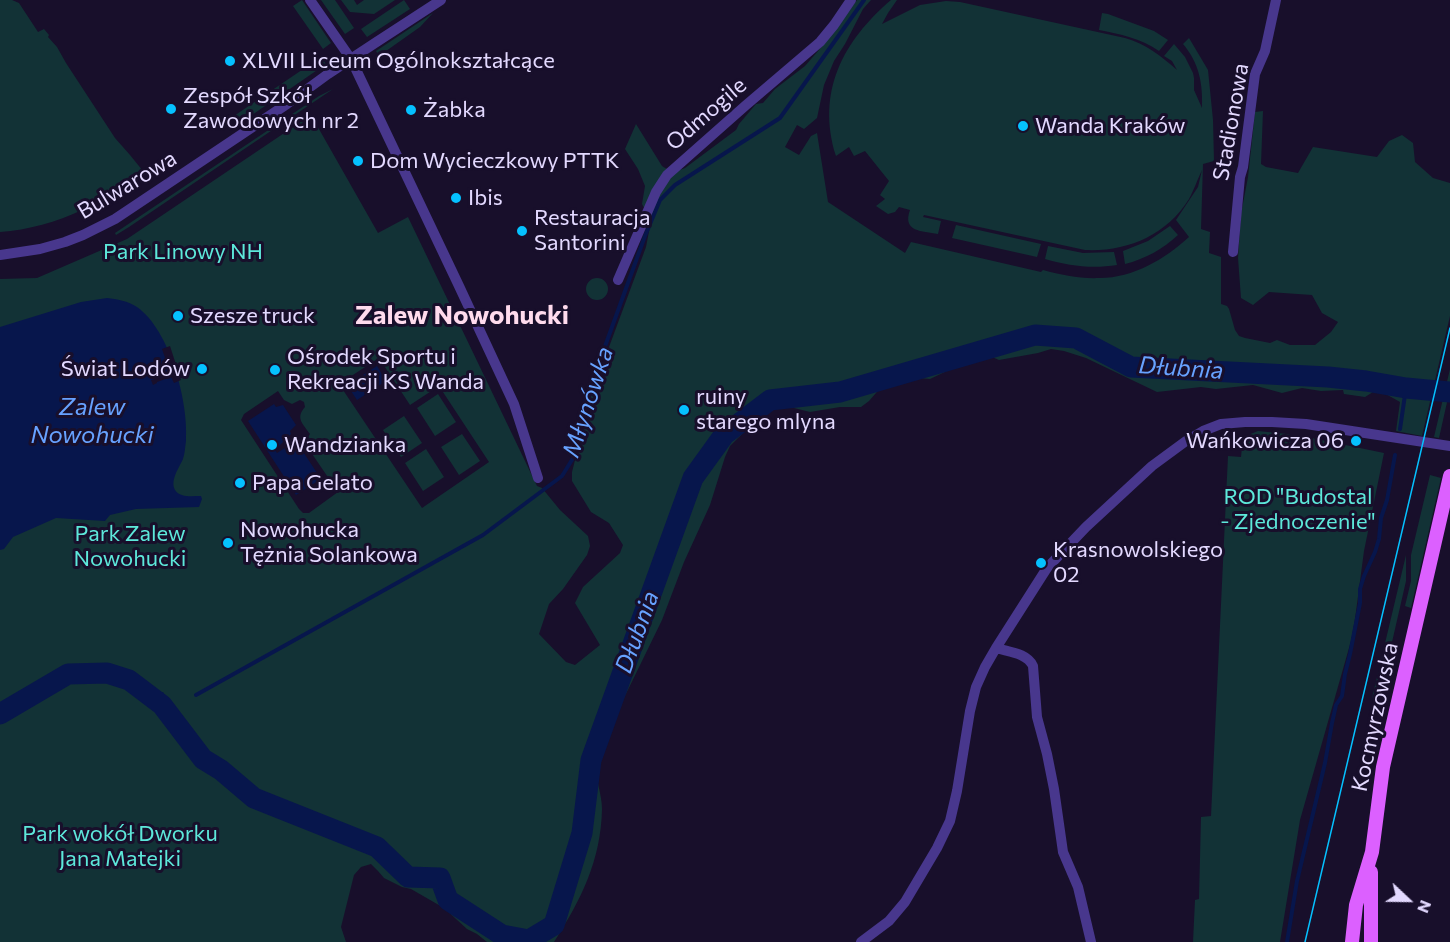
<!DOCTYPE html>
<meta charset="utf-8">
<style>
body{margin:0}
#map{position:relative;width:1450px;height:942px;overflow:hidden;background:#180f2b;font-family:Commissioner,sans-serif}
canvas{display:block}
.north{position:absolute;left:1378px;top:870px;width:60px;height:60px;-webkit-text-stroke:4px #180f2b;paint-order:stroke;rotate:112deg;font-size:16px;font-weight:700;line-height:24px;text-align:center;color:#e3d9ff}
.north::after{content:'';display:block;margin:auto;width:21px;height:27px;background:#e3d9ff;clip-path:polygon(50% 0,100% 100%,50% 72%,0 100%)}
</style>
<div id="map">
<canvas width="1450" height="942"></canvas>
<div class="north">N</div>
</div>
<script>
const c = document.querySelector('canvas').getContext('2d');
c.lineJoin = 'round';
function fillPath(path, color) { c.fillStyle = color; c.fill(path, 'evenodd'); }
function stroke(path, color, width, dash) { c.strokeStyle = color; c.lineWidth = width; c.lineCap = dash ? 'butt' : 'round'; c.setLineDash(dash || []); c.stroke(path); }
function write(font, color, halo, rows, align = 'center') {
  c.font = font + ' Commissioner,sans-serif'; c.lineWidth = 6; c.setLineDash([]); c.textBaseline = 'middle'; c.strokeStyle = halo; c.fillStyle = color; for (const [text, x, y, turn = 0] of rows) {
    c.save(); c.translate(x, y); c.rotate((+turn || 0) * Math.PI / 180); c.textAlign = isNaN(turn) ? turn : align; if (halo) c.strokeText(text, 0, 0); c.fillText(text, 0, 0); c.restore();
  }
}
const green = new Path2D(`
 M 0,0 L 12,0 L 19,3 L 38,32 L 44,29 L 49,35 L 48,37 L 57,47 L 66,63 L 115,138 L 130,155 L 143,171 C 123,184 104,199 82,210 C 57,222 28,230 0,232 Z
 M 302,0 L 331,43 L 323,49 L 293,6 Z
 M 321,0 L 335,0 L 354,28 L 345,34 Z
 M 341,0 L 354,0 L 357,5 L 364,0 L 395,0 L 374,14 L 350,12 Z
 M 404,0 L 410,9 L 367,37 L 361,29 Z
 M 857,0 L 871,0 L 863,9 L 845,44 L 834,61 L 824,85 L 817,118 L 804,129 L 797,125 L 785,147 L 799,155 L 811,136 L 817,133 L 828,202 L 905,253 L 911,242 L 1041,272 L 1043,270 C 1062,275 1080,279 1100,278 C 1133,278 1165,259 1189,237 L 1176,220 L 1198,187 L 1202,170 C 1198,178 1194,190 1189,199 C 1166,236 1126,252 1085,250 L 924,215 L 923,217 L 941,221 L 938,234 C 922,231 902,232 910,210 L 899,207 L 895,212 L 888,214 L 876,206 L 885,199 L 880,195 L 889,181 L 865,151 L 854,156 L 849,147 L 836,156 C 816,92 843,41 891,0 L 897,0 L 888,13 L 882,24 L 920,5 L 946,1 L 960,2 L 1125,38 C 1146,44 1161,56 1177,70 L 1172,61 L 1164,56 L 1174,44 L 1185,57 L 1193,73 L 1194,78 L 1194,90 L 1202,108 C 1203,83 1199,63 1183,44 L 1189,38 L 1208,70 L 1213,120 L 1214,161 L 1203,164 L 1201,229 L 1210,232 L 1209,253 L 1221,257 L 1221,304 L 1227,306 L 1229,309 L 1235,330 L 1239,336 L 1245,338 L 1270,343 L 1277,340 L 1290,345 L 1315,345 L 1331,332 L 1338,322 L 1322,313 L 1312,295 L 1269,292 L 1253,305 L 1241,298 L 1238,258 L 1241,214 L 1248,177 L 1255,112 L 1263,111 L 1261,164 L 1266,167 L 1298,173 L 1313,147 L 1377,157 L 1389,141 L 1402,135 L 1413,143 L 1415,162 L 1433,178 L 1450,183 L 1450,316 L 1422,436 L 1396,431 L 1400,402 L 1384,393 L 1373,392 L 1365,397 L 1344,394 L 1343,390 L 1321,391 L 1302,388 L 1282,393 L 1253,385 L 1216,389 L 1201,387 L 1157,392 L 1086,358 L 1064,351 L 1051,349 L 1038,353 L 999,360 L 990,356 L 982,350 L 972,348 L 964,353 L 951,369 L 930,379 L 919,378 L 910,375 L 900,375 L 883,385 L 869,401 L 861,407 L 840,407 L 810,412 L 782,405 L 772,407 L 738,438 L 730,446 L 725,457 L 710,505 L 684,562 L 662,620 L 603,741 C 599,750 596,758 596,767 C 596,781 602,795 602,809 C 601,860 581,900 554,942 L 487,942 L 477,934 L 467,929 L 444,908 L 411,889 L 402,887 L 384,878 L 378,871 L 371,864 L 361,867 L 354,875 L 341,927 L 346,942 L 0,942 L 0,279 L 37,278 L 127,239 L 311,115 L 378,233 L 408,217 L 537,486 L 542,488 L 560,510 L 588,536 L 590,546 L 587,555 L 563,589 L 549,604 L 539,634 L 566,662 L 575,665 L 600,645 L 575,603 L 583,587 L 620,553 L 623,545 L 609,523 L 591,512 L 572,481 L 572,472 L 592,393 L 646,247 L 651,221 L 642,204 L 645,186 L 638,169 L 625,149 L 636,124 L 662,166 C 669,171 677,172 685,168 L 736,130 L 739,124 L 756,104 L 763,103 L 775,89 L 805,66 L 818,51 ZM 379,358 L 410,405 L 439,386 L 489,462 L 422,508 L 339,384 ZM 278,391 L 284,400 L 292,404 L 300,400 L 304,402 L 305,407 C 295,418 303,424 310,434 L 306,439 L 306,445 L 338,492 L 309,513 L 303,513 L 299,509 L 241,420 L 244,414 Z
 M 433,13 L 420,27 L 379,56 L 376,51 Z
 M 1102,13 L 1108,14 L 1154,31 L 1168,40 L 1159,51 C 1140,38 1120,34 1099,30 Z
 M 321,57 L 326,64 L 236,126 L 231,118 Z
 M 333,89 L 129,227 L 116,235 L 115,233 L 319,96 Z
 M 956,225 L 1041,244 L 1037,257 L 952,238 Z
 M 1170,226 L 1178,235 C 1163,249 1145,259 1125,264 L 1123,251 L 1148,241 Z
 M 1048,246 L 1083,253 L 1114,252 L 1117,265 C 1092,269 1069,266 1045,259 Z
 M586 289a11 11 0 1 1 22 0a11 11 0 1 1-22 0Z
 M 1450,369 L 1450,389 L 1439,438 L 1434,437 Z
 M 438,394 L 456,422 L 435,436 L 417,408 Z
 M 404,416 L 422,443 L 401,457 L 383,430 Z
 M 1258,431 L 1297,435 L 1384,453 L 1364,551 L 1355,619 L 1351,641 L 1300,820 L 1280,942 L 1193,942 L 1195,900 L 1199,899 L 1201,817 L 1211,816 L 1228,456 L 1241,457 L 1243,437 Z
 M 462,434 L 480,461 L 459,475 L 441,447 Z
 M 426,449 L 444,477 L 423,491 L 405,463 Z
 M 1430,475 L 1441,478 L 1411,608 L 1405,606 L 1411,581 L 1411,555 Z
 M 1406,555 L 1406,581 L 1379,699 L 1372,698 Z`);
const water = new Path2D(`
 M 107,298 C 117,299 128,301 137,307 C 170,330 189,403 186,441 C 185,447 185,453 183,459 C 179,468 170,480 175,490 C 180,498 192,496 201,496 L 202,499 L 199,507 L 136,509 L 110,515 L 105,521 L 56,518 L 13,537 L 4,549 L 0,550 L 0,327 L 81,302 Z
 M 377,366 L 386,381 L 357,400 L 347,385 Z
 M 274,404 L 276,407 L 283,405 L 296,425 L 290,431 L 291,434 L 275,450 L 277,453 L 296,441 L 321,479 L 296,495 L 248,421 Z`);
const pier = new Path2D(`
 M 170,346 L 181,380 L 174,383 L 171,377 L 157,382 L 157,383 L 153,385 L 151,380 L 171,375 L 162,349 Z`);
const stream = new Path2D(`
 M 1400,429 L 1406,388
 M 196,695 L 483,535 L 562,476 L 575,455 L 583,407 L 645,236 L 660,200 L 675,185 L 780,118 L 864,0
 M 153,697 L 162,694
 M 1287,942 L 1297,881 L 1325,763 L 1332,723 L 1336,705 L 1342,696 L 1345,674 L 1350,654 L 1360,603 L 1360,589 L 1364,576 L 1375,552 L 1379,539 L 1381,518 L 1387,500 L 1395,455`);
const river = new Path2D(`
 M 0,714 L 68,674 L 107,673 L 129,680 L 162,705 L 203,759 L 221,770 L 254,798 L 377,847 L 408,877 L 440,878 L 448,900 L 502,935 L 529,940 L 554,925 L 582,833 L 591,760 L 693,478 L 724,435 L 770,400 L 840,392 L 1035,335 L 1076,338 L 1131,367 L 1328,377 L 1366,381 L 1406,388 L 1450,392`);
const minor = new Path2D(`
 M 310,0 L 351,59 L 459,286 L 514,404 L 538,478
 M 1233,252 L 1240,177 L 1243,167 L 1255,74 L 1265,51 L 1276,0
 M 0,255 L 40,249 L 65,242 L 83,235 L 115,219 L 287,104 L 328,74 L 375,43 L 441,0
 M 618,280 L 656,192 L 667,175 L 745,106 L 820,42 L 834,25 L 851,0
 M 996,648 C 1009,652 1027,653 1033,666 L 1037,717 L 1047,754 L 1054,789 L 1063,852 L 1078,887 L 1091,942
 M 861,942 L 889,921 L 905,902 L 937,848 L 950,821 L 957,791 L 970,711 L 976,687 L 985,667 L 996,648 L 1047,568 L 1086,527 L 1152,466 L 1186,441 L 1203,431 L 1221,424 L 1245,422 L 1272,422 L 1306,424 L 1450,446`);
const major = new Path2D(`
 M 1352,942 L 1356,905 L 1372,852 L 1383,767 L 1450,476
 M 1371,942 L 1371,872`);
const tram = new Path2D(`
 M 1305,942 L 1450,328`);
const markers = [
 [230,61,6,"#05c1ff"],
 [171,109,6,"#05c1ff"],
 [411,110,6,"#05c1ff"],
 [1023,126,6,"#05c1ff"],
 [358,161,6,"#05c1ff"],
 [456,198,6,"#05c1ff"],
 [522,231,6,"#05c1ff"],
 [178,316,6,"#05c1ff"],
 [202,369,6,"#05c1ff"],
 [275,370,6,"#05c1ff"],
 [684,410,6,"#05c1ff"],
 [1356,441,6,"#05c1ff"],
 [272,445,6,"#05c1ff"],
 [240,483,6,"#05c1ff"],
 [228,543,6,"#05c1ff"],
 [1041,563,6,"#05c1ff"]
];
const poiNames = [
 ["XLVII Liceum Ogólnokształcące",242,61],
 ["Zespół Szkół",183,96],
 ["Zawodowych nr 2",183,121],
 ["Żabka",423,110],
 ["Wanda Kraków",1035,126],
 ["Dom Wycieczkowy PTTK",370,161],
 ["Ibis",468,198],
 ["Restauracja",534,218],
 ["Santorini",534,243],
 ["Szesze truck",190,316],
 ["Ośrodek Sportu i",287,357],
 ["Rekreacji KS Wanda",287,382],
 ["Świat Lodów",190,369,"right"],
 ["ruiny",696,397],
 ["starego mlyna",696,422],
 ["Wańkowicza 06",1344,441,"right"],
 ["Wandzianka",284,445],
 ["Papa Gelato",252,483],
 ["Nowohucka",240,530],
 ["Tężnia Solankowa",240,555],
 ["Krasnowolskiego",1053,550],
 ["02",1053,575]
];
const streetNames = [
 ["Odmogile",706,114,-41],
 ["Stadionowa",1231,122,-80],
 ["Bulwarowa",127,185,-31],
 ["Kocmyrzowska",1375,717,-78]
];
const parkNames = [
 ["Park Linowy NH",183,252],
 ["ROD \"Budostal",1298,497],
 ["- Zjednoczenie\"",1298,522],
 ["Park Zalew",130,534],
 ["Nowohucki",130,559],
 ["Park wokół Dworku",120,834],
 ["Jana Matejki",120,859]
];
const waterNames = [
 ["Dłubnia",1181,368,4],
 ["Młynówka",588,402,-72],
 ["Zalew",92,407],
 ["Nowohucki",92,435],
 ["Dłubnia",637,632,-70]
];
const quarterNames = [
 ["Zalew Nowohucki",462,315]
];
fillPath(green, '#123236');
fillPath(water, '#07164c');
fillPath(pier, '#180f2b');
stroke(stream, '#07164c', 4);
stroke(river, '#07164c', 21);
stroke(minor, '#48378d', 10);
stroke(major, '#dc60ff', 14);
stroke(tram, '#05c1ff', 1.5);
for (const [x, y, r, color] of markers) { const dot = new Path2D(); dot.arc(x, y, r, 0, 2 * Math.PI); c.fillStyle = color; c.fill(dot); stroke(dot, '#180f2b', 2); }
write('22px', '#e3d9ff', '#180f2b', poiNames, 'left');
write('22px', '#e3d9ff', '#180f2b', streetNames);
write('22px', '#5de8da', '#180f2b', parkNames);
write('italic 24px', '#67a2ff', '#180f2b', waterNames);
write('bold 26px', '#ffdbed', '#180f2b', quarterNames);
</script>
